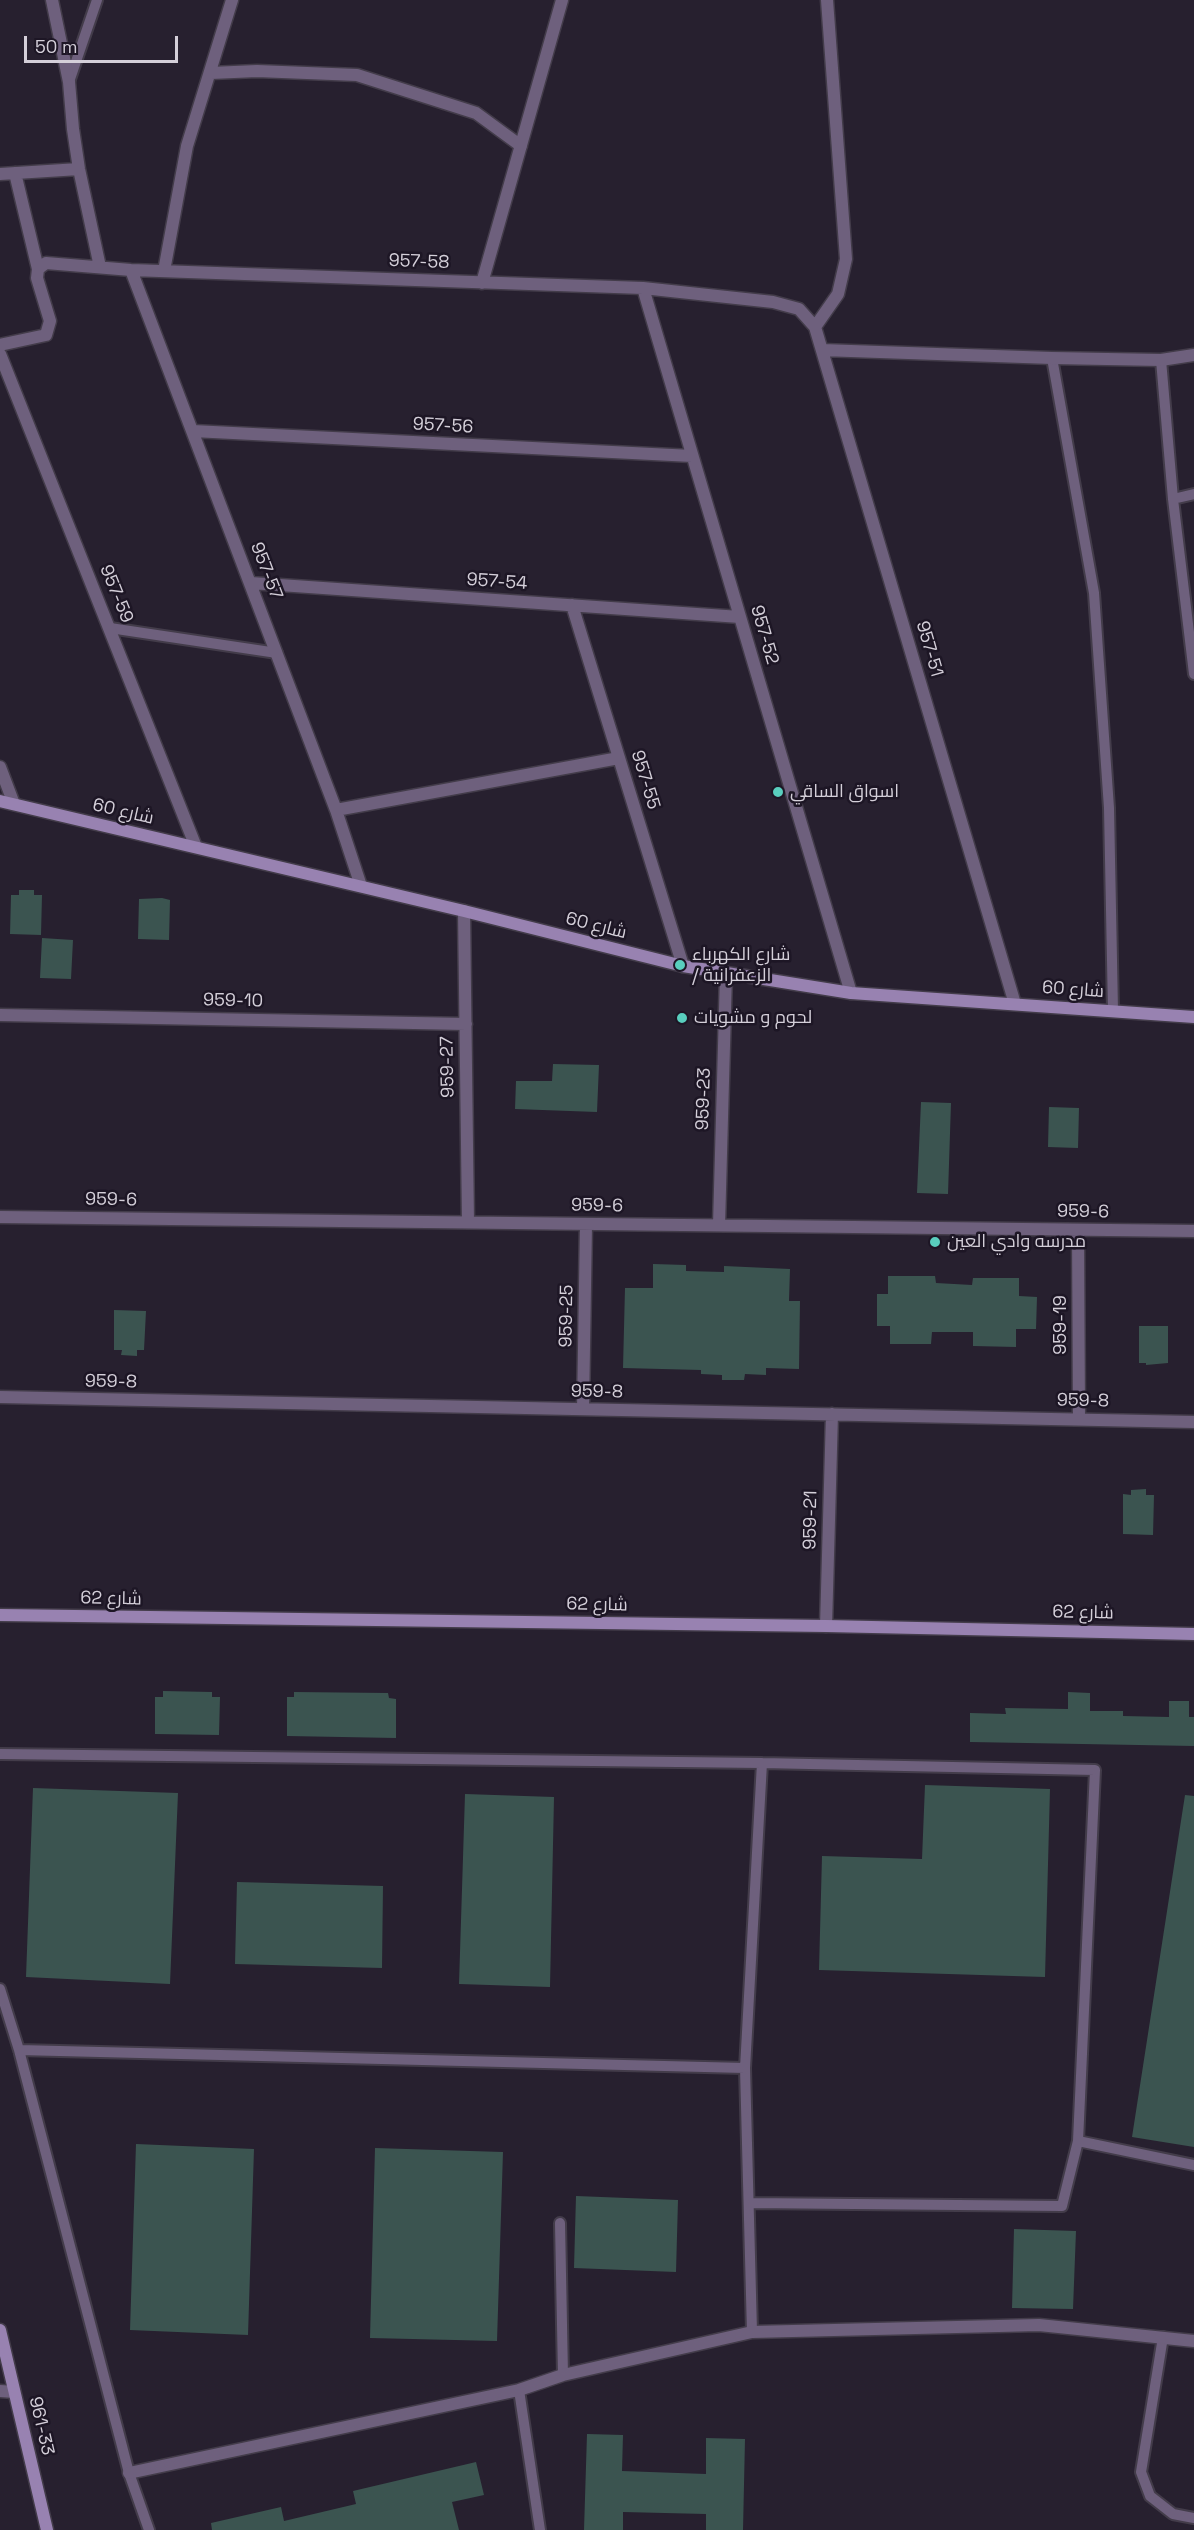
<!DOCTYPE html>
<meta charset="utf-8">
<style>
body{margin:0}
#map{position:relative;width:1194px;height:2530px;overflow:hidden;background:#27202f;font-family:"Space Grotesk",sans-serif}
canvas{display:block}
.scale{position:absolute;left:24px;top:36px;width:154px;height:27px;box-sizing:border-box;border:3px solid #d4cfd9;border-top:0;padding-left:8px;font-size:18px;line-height:21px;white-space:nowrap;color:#d4cfd9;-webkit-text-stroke:4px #1d1625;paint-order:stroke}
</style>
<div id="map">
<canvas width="1194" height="2530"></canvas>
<div class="scale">50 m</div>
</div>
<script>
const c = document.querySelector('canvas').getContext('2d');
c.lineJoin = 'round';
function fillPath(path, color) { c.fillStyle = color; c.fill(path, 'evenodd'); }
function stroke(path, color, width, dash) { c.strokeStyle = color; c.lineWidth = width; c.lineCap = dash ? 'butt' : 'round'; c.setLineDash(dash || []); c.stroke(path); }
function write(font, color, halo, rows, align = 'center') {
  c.font = font + ' "Space Grotesk",Cairo,sans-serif'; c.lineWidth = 5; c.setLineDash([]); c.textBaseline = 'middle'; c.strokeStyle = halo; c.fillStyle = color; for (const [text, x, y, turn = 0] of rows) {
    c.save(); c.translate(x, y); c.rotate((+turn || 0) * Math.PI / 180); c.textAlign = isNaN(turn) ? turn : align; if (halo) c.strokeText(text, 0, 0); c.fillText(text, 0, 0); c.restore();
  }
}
const building = new Path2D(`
 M 19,890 L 34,890 L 34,895 L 42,895 L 41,935 L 10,934 L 11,895 L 19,895 Z
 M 162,898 L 170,900 L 169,940 L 138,939 L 139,899 Z
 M 42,938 L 73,940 L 71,979 L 40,978 Z
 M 553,1064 L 599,1065 L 597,1112 L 515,1109 L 516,1081 L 552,1081 Z
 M 921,1102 L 951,1103 L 948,1194 L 917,1193 Z
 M 1049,1107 L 1079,1108 L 1078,1148 L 1048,1147 Z
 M 653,1264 L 686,1265 L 686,1271 L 724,1272 L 724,1266 L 790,1269 L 789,1301 L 800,1301 L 799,1369 L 766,1368 L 766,1375 L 745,1374 L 744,1380 L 722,1380 L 722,1375 L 701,1374 L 701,1370 L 623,1368 L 625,1288 L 653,1288 Z
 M 888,1276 L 935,1276 L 936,1283 L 972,1285 L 973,1278 L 1019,1278 L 1019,1296 L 1037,1297 L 1036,1329 L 1016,1329 L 1016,1347 L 973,1346 L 973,1332 L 932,1332 L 931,1344 L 890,1344 L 890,1326 L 877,1326 L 877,1294 L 888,1294 Z
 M 114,1310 L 146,1311 L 144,1350 L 137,1350 L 137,1356 L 121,1355 L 122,1350 L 114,1350 Z
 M 1139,1326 L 1168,1326 L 1168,1363 L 1146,1365 L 1146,1363 L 1139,1363 Z
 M 1146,1489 L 1146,1495 L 1154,1495 L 1153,1535 L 1123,1534 L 1123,1494 L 1131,1495 L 1131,1490 Z
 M 163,1691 L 212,1692 L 212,1697 L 220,1697 L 219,1735 L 155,1734 L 155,1697 L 163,1697 Z
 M 294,1692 L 388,1693 L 389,1698 L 396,1699 L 396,1738 L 287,1736 L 287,1697 L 294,1697 Z
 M 1068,1692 L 1090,1693 L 1090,1711 L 1123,1711 L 1123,1716 L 1169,1717 L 1169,1701 L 1189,1701 L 1189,1717 L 1194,1717 L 1194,1746 L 970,1742 L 970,1713 L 1006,1714 L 1005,1708 L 1068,1709 Z
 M 925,1785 L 1050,1789 L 1045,1977 L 819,1970 L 822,1856 L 922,1859 Z
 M 33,1788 L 178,1793 L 170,1984 L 26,1977 Z
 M 465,1794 L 554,1797 L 550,1987 L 459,1984 Z
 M 1185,1795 L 1194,1796 L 1194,2147 L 1132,2137 Z
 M 237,1882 L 383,1886 L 382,1968 L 235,1964 Z
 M 136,2144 L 254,2149 L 248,2335 L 130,2330 Z
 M 375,2148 L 503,2152 L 497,2341 L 370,2338 Z
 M 576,2196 L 678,2200 L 676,2272 L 574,2268 Z
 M 1014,2229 L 1076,2231 L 1073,2309 L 1012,2308 Z
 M 587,2434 L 623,2435 L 622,2471 L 706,2474 L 706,2438 L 745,2439 L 743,2530 L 706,2530 L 706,2514 L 623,2512 L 623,2530 L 584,2530 Z
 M 476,2462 L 484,2495 L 452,2502 L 459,2530 L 212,2530 L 211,2523 L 281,2507 L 284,2521 L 356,2504 L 353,2491 Z`);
const lane = new Path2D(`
 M 69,82 L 97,0
 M 1052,358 L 1094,593 L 1109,808 L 1113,1011
 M 1161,360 L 1173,499 L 1194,674
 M 1173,499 L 1194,494
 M 110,628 L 277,653
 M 0,1754 L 762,1763 L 1095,1770 L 1078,2141 L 1062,2206 L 750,2203
 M 0,1989 L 19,2050 L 129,2473 L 149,2530
 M 19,2050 L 745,2068
 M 1078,2141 L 1194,2165
 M 560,2223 L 563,2375
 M 752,2332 L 745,2068 L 762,1763
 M 1163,2337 L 1141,2472 L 1150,2496 L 1173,2514 L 1194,2518
 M 519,2390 L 540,2530`);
const street = new Path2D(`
 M 52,0 L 69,82 L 73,129 L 79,169 L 100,267
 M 211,73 L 257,71 L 357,75 L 476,113 L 521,146
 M 0,174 L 79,169
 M 38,269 L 46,263 L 131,270 L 643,288 L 773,302 L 799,309 L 815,327 L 1015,1004
 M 131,270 L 336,810 L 361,886
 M 164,271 L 187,146 L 232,0
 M 482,283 L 562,0
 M 643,288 L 851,993
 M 815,327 L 838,294 L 846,259 L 827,0
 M 0,345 L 46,335 L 50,321 L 37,278 L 38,269 L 15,173
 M 822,350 L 1052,358 L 1161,360 L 1194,355
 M 0,354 L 196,847
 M 193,431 L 692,456
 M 251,583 L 740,617
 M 572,605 L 683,966
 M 0,767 L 14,804
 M 336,810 L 619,758
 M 464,911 L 468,1222
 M 0,1015 L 466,1024
 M 0,1217 L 1194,1231
 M 719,1225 L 726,974
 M 1078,1230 L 1079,1419
 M 0,1397 L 1194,1422
 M 583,1409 L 586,1224
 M 826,1626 L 832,1414
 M 0,2391 L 14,2392
 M 129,2473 L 519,2390 L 563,2375 L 752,2332 L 1039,2325 L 1194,2341`);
const secondary = new Path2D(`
 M 0,801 L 464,911 L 683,966 L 851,993 L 1194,1017
 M 0,1615 L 826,1626 L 1194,1634
 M 0,2330 L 47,2530`);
const markers = [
 [778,792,6,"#59cebe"],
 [680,965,6,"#59cebe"],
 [682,1018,6,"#59cebe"],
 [935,1242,6,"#59cebe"]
];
const streetNames = [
 ["957-58",419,262,2],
 ["957-56",443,426,3],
 ["957-57",266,571,69],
 ["957-54",497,582,4],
 ["957-59",116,594,68],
 ["957-52",764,635,74],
 ["957-51",929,649,74],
 ["957-55",645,780,73],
 ["شارع 60",123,812,13],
 ["شارع 60",596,926,14],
 ["شارع 60",1073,990,4],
 ["959-10",233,1001,1],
 ["959-27",448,1067,-91],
 ["959-23",704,1099,-88],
 ["959-6",111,1200,1],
 ["959-6",597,1206,1],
 ["959-6",1083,1212,1],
 ["959-25",567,1316,-89],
 ["959-19",1061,1325,-90],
 ["959-8",111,1382,1],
 ["959-8",597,1392,1],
 ["959-8",1083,1401,1],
 ["959-21",811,1520,-89],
 ["شارع 62",111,1599,1],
 ["شارع 62",597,1605,1],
 ["شارع 62",1083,1613,1],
 ["961-33",41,2426,77]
];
const poiNames = [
 ["اسواق الساقي",790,792],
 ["شارع الكهرباء",692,955],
 ["/ الزعفرانية",692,976],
 ["لحوم و مشويات",694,1018],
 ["مدرسه وادي العين",947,1242]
];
fillPath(building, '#3b5450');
stroke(lane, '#433c4a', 14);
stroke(street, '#433c4a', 15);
stroke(secondary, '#433c4a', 15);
stroke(lane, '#6e607d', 10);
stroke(street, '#6e607d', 12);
stroke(secondary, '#9882b1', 12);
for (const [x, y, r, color] of markers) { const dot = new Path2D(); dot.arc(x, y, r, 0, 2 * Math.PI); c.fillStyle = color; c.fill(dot); stroke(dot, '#1d1625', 2); }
write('18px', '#d4cfd9', '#1d1625', streetNames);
write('18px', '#d4cfd9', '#1d1625', poiNames, 'left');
</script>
